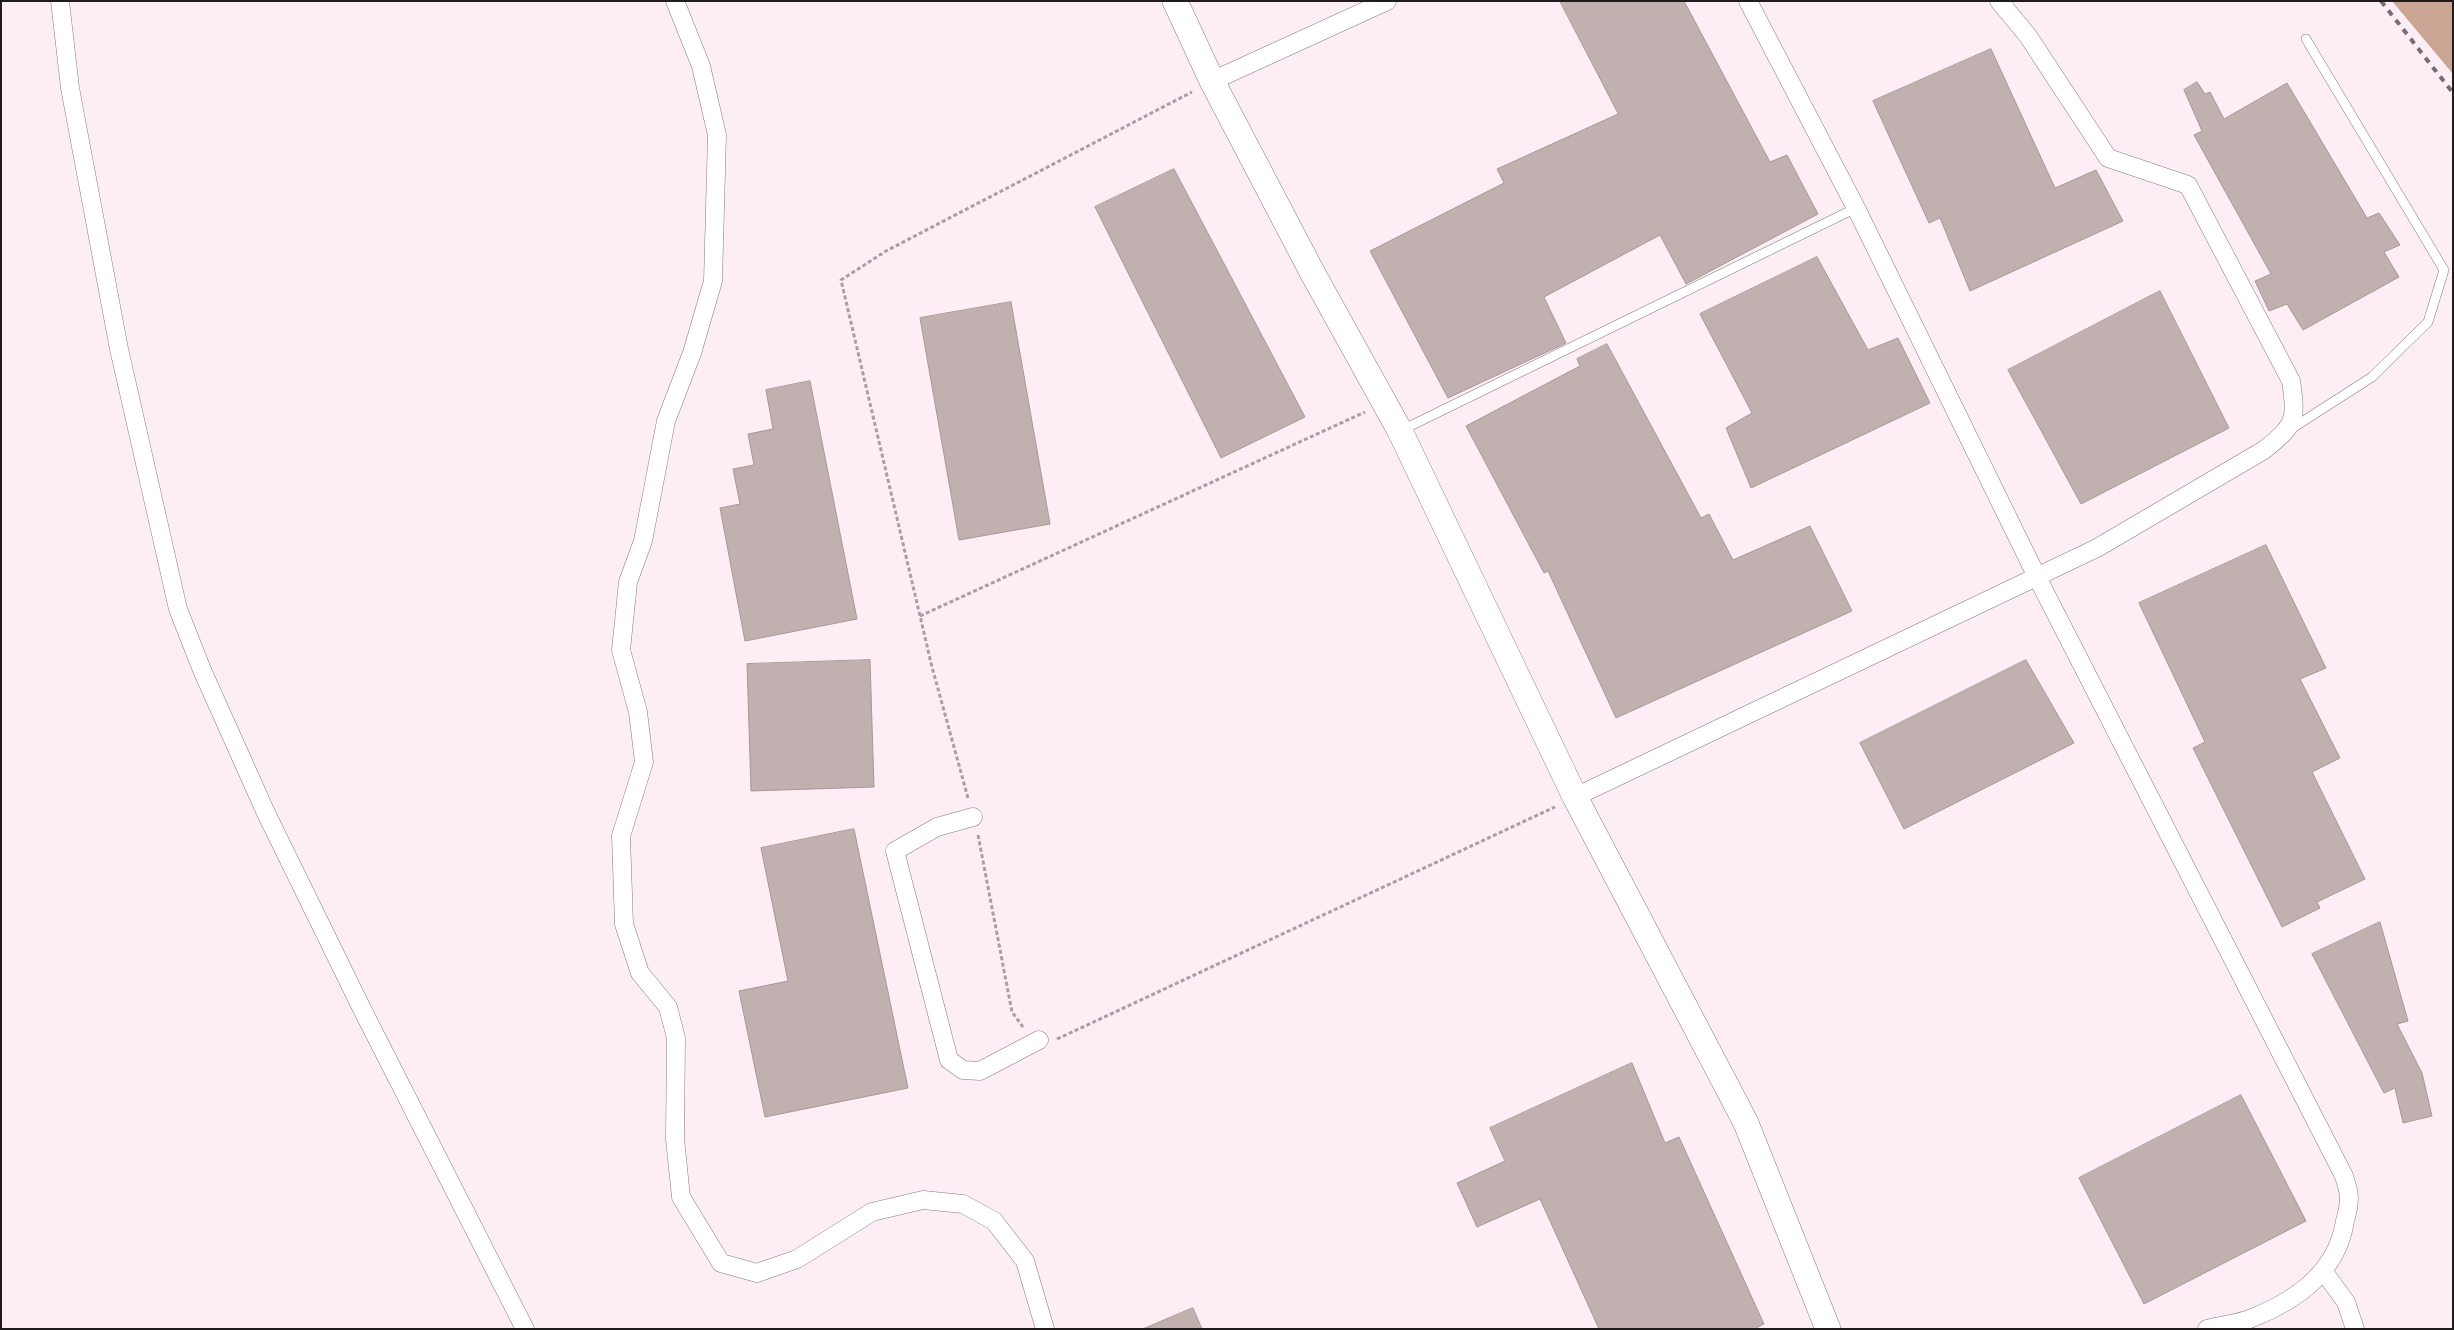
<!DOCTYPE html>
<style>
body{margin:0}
#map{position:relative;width:2454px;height:1330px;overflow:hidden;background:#fceef4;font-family:"Noto Sans",sans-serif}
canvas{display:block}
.frame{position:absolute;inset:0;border:2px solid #201b1d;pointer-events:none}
</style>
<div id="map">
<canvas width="2454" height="1330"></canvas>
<div class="frame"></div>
</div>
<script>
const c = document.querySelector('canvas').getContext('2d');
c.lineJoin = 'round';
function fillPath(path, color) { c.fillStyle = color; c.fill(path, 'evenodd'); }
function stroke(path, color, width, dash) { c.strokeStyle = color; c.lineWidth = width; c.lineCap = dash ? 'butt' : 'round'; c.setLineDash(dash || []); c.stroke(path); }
const forest = new Path2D(`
 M 2392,1 L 2453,1 L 2453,74 Z`);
const building = new Path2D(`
 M 1560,1 L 1684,1 L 1770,162 L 1787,155 L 1818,214 L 1686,284 L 1660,235 L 1544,297 L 1566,343 L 1448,398 L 1370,251 L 1504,183 L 1497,169 L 1618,114 Z
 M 1991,49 L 2055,188 L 2096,170 L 2123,221 L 1970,291 L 1940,218 L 1929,223 L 1873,101 Z
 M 2197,82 L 2205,94 L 2210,92 L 2224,119 L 2287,83 L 2367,218 L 2379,213 L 2400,245 L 2384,252 L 2399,277 L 2303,330 L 2287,304 L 2269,311 L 2255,281 L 2271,274 L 2194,135 L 2202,131 L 2184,90 Z
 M 1174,169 L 1305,417 L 1221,458 L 1095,207 Z
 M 1817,257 L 1868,350 L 1898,338 L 1930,403 L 1751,488 L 1726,428 L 1752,413 L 1700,314 Z
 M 2160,291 L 2229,428 L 2081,504 L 2008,370 Z
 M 1011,302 L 1050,524 L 959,540 L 920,318 Z
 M 1607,344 L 1701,518 L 1709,514 L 1733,560 L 1810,526 L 1852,611 L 1616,718 L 1548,571 L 1544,573 L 1466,426 L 1580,366 L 1577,359 Z
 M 810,381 L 857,619 L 745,641 L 720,508 L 740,504 L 733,469 L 754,465 L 748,434 L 773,429 L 766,390 Z
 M 2266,545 L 2326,668 L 2300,679 L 2340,758 L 2312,772 L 2365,879 L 2317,902 L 2320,908 L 2282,927 L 2193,748 L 2205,742 L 2139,603 Z
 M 870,660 L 874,787 L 751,791 L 747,664 Z
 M 2026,660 L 2074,743 L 1904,829 L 1860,743 Z
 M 854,829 L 908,1088 L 765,1117 L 739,991 L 788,981 L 761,848 Z
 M 2380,922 L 2408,1021 L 2397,1024 L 2422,1073 L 2432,1116 L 2403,1123 L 2395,1088 L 2384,1093 L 2312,954 Z
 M 1632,1063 L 1665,1143 L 1679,1137 L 1764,1324 L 1754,1329 L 1599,1329 L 1540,1199 L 1477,1227 L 1457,1183 L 1505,1161 L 1490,1128 Z
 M 2241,1095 L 2306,1221 L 2144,1304 L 2079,1178 Z
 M 1193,1308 L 1202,1329 L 1143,1329 Z`);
const path = new Path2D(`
 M 920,616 L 1365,412
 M 968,798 L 932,667 L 841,280 L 886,251 L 1192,92
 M 978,835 L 1012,1012 L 1023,1027
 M 1057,1039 L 1555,807`);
const lane = new Path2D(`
 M 2291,429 L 2372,377 L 2428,322 L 2444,270 L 2306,39
 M 1402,430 L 1856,208`);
const street = new Path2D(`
 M 60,1 L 70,88 L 119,349 L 178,609 L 202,670 L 266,813 L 362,1009 L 525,1329
 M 675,1 L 701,66 L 717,135 L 713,281 L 692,353 L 666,421 L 643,541 L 628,582 L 621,650 L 638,712 L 644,762 L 621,836 L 624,924 L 640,973 L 668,1007 L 676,1038 L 675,1139 L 681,1197 L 721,1263 L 757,1273 L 797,1259 L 872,1212 L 923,1200 L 963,1204 L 994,1221 L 1025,1261 L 1045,1329
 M 1748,1 L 1856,208 L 2037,577 L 2344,1176 C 2346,1183 2349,1191 2349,1198 C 2349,1206 2347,1214 2345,1221 C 2337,1272 2297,1300 2252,1318 C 2238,1324 2222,1325 2207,1329
 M 1212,81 L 1387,1
 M 1575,797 L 2097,548 L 2264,450 C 2295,425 2297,421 2291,381 L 2188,185 L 2108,158 L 2028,36 L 1999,1
 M 973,817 L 937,827 L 895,851 L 949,1060 L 963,1070 L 980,1071 L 1039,1040
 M 2324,1272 L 2346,1302 L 2355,1329`);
const secondary = new Path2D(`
 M 1175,1 L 1212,81 L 1312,272 L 1400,431 L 1575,797 L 1746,1123 L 1828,1329`);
const rail = new Path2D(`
 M 2381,1 L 2453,93`);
fillPath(forest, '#cba593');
fillPath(building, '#c0b0b0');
stroke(building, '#a79897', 1);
stroke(lane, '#877a80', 10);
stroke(street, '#877a80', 19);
stroke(secondary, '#877a80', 26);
stroke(path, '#a99fa3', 3, [4, 2.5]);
stroke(lane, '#fff', 9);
stroke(street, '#fff', 18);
stroke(secondary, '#fff', 25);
stroke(rail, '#756d70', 4, [6, 6]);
</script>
